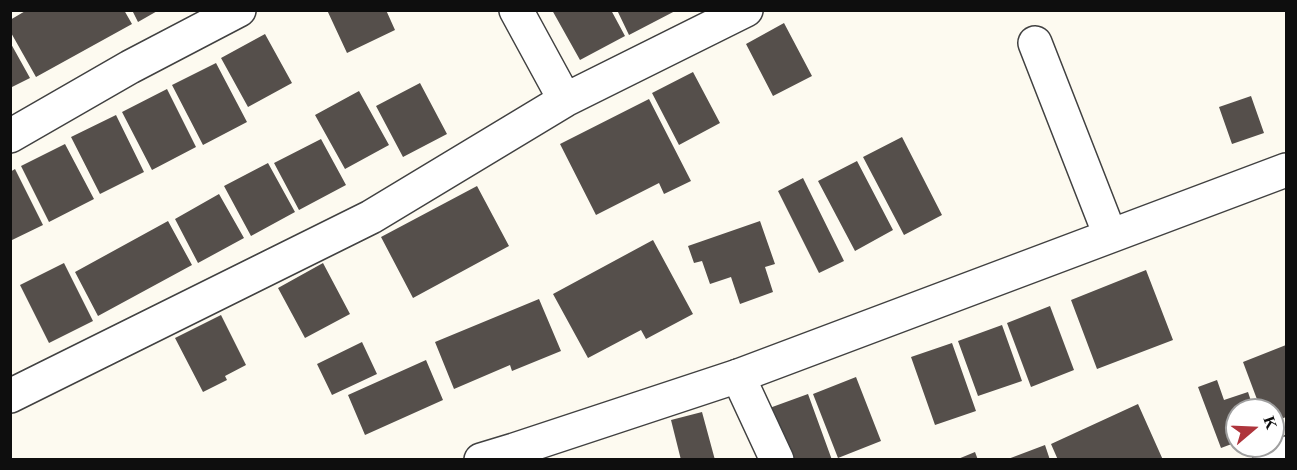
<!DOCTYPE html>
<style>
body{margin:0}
#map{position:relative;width:1297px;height:470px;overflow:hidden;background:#fdfaf0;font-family:Georgia,serif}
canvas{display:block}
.frame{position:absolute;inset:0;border:12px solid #0e0e0e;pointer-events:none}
.north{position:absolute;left:1225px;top:398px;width:60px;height:60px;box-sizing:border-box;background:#fff;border:2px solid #9f9f9f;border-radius:50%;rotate:71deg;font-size:16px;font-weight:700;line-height:24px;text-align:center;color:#0e0e0e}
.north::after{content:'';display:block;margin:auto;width:21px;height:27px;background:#ae353c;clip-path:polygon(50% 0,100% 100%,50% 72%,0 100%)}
</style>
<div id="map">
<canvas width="1297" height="470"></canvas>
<div class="frame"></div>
<div class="north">K</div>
</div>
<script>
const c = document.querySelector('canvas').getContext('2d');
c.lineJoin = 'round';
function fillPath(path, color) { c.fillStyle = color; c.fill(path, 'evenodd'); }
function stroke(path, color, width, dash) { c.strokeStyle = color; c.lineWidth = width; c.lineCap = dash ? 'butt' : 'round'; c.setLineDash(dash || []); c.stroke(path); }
const building = new Path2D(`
 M 27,10 L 124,10 L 132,24 L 36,77 L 10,31 L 10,20 Z
 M 132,10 L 159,10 L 138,22 Z
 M 327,10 L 386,10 L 395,30 L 347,53 Z
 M 552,10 L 611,10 L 625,36 L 580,60 Z
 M 617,10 L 677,10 L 629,35 Z
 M 784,23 L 812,76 L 773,96 L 746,44 Z
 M 265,34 L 292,83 L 248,107 L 221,58 Z
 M 10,42 L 30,78 L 10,88 Z
 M 216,63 L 247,122 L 203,145 L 172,85 Z
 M 693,72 L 720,123 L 679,145 L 652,93 Z
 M 420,83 L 447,134 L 403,157 L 376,106 Z
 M 167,89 L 196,147 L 152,170 L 122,112 Z
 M 359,91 L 389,145 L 345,169 L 315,115 Z
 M 1251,96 L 1264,133 L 1232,144 L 1219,107 Z
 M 649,99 L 691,181 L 664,194 L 659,183 L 596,215 L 560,144 Z
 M 116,115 L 144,172 L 100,194 L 71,137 Z
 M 902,137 L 942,215 L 904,235 L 863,157 Z
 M 321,139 L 346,185 L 299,210 L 274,163 Z
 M 65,144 L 94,199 L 49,222 L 21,166 Z
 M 857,161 L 893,230 L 855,251 L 818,181 Z
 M 268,163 L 295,212 L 251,236 L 224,186 Z
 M 15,169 L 43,225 L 10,241 L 10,172 Z
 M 803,178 L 844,261 L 819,273 L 778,191 Z
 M 477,186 L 509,246 L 413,298 L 381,237 Z
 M 219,194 L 244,238 L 198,263 L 175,219 Z
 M 168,221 L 192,265 L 98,316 L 75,272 Z
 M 760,221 L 775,264 L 765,267 L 773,292 L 740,304 L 731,277 L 710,284 L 702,261 L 694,263 L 688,246 Z
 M 653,240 L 693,314 L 646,339 L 641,330 L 588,358 L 553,294 Z
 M 64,263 L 93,321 L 49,343 L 20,285 Z
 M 323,263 L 350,314 L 305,338 L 278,288 Z
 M 1146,270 L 1173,340 L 1097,369 L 1071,300 Z
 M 539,299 L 561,351 L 512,371 L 510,365 L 454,389 L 435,342 Z
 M 1050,306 L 1074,370 L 1031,387 L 1007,323 Z
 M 221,315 L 246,365 L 225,376 L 227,380 L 203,392 L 175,338 Z
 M 1002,325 L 1022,381 L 978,396 L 958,341 Z
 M 362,342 L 377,374 L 332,395 L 317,364 Z
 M 952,343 L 976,411 L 935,425 L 911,357 Z
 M 1286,345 L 1286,417 L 1273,422 L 1273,410 L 1261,410 L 1243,362 Z
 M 426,360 L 443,400 L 365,435 L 348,395 Z
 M 856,377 L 881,441 L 838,458 L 813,394 Z
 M 1217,380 L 1224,400 L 1248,392 L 1254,410 L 1237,410 L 1237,442 L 1221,448 L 1198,387 Z
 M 808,394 L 832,460 L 783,460 L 764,410 Z
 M 1138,404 L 1163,460 L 1058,460 L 1051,444 Z
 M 702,412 L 715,460 L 681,460 L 671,420 Z
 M 1045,445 L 1050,460 L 1008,460 L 1008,459 Z
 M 975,452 L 978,460 L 958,460 L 958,459 Z`);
const minor = new Path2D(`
 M 516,10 L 565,100
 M 1035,43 L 1110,235
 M 10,136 L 130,67 L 239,10
 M 738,376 L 777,460
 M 10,396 L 371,217 L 565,100 L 746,10
 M 1270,460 L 1286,453`);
const tertiary = new Path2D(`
 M 481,460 L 514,450 L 738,376 L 1286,170`);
fillPath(building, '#554f4b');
stroke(minor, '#414141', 36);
stroke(tertiary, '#414141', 36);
stroke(minor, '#fff', 33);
stroke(tertiary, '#fff', 33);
</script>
